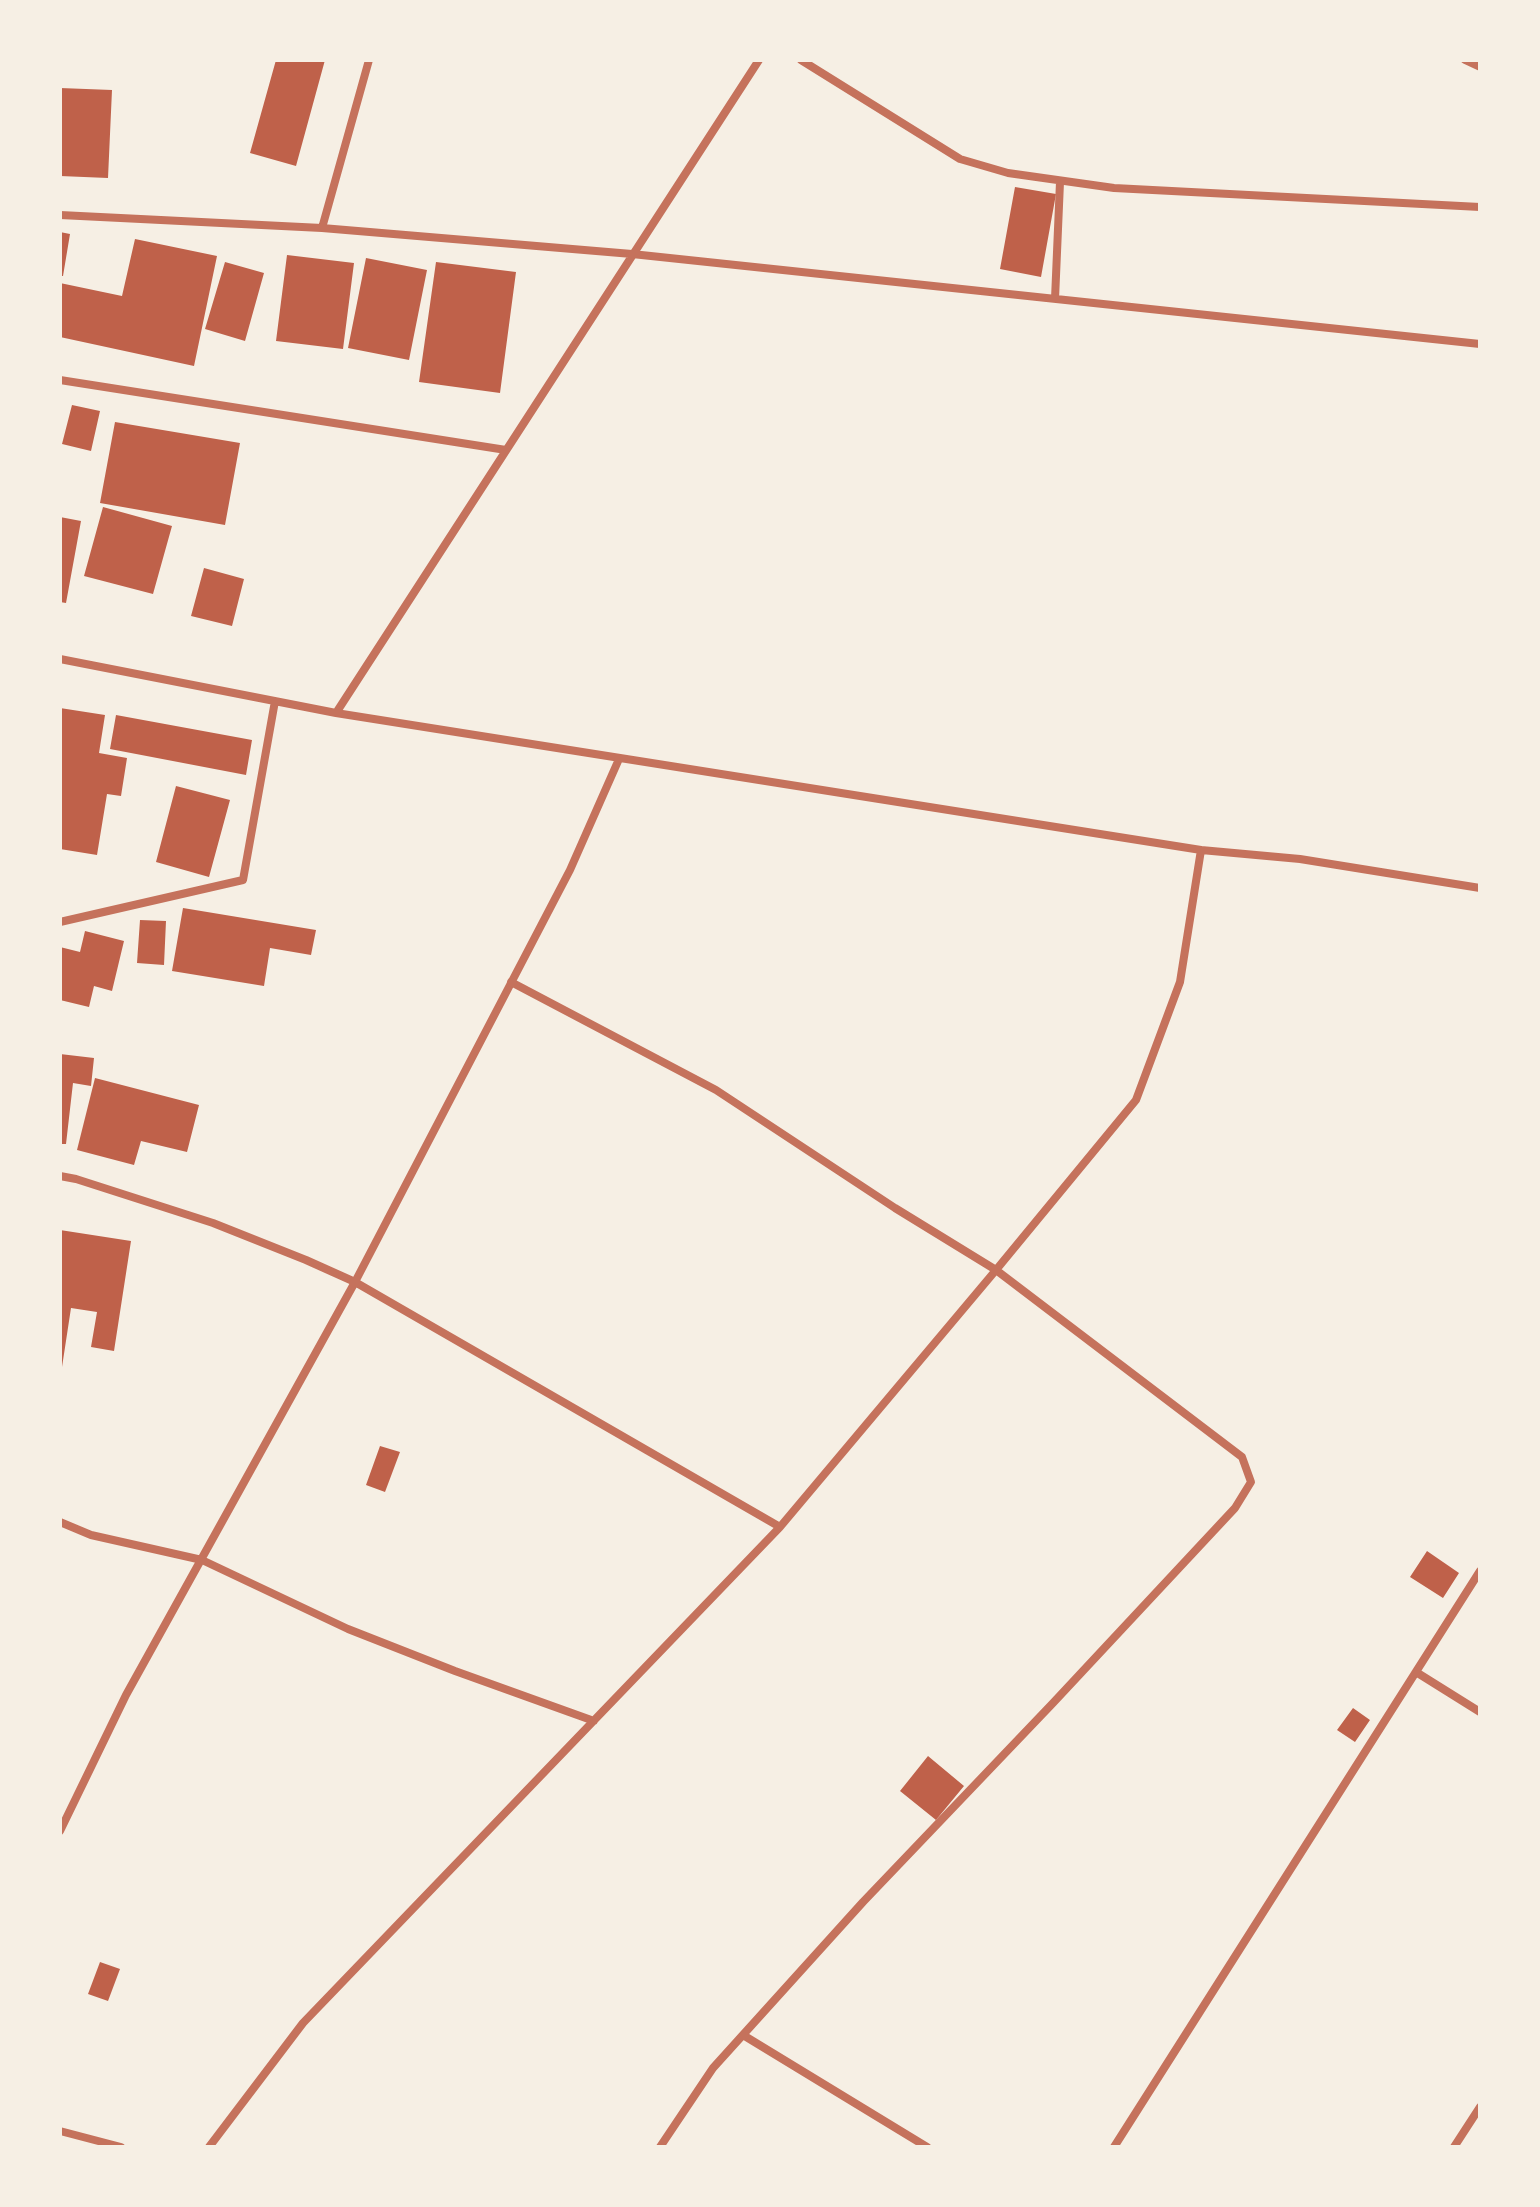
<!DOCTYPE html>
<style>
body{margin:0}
#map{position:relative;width:1540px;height:2207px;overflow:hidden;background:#f6efe4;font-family:Signika,sans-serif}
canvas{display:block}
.frame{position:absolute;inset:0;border:62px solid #f6efe4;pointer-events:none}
</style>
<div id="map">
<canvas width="1540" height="2207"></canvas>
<div class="frame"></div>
</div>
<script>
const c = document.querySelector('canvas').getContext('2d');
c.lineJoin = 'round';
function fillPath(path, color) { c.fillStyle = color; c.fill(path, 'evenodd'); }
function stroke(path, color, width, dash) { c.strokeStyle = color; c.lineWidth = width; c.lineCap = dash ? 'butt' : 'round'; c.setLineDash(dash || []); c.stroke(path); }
const building = new Path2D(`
 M 276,60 L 325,60 L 296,166 L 250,153 Z
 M 60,88 L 112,90 L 108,178 L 60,176 Z
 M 1015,187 L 1056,194 L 1041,277 L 1000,269 Z
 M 60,232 L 70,234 L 63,276 L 60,276 Z
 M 135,239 L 217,256 L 194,366 L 60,337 L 60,283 L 122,296 Z
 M 287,255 L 354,263 L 343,349 L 276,341 Z
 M 366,258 L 427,270 L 409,360 L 348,348 Z
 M 225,262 L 264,273 L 245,341 L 205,329 Z
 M 436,262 L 516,272 L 500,393 L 419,382 Z
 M 72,405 L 100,411 L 91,451 L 62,444 Z
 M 115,422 L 240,443 L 225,525 L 100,503 Z
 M 103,507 L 172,526 L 153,594 L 84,576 Z
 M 60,517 L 81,521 L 66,603 L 60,602 Z
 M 204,568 L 244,579 L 232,626 L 191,616 Z
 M 60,708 L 105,715 L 99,753 L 127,758 L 121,796 L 107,794 L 97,855 L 60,849 Z
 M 116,715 L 252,740 L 246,775 L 110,749 Z
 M 176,786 L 230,800 L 209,877 L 156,862 Z
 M 183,908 L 316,930 L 311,955 L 270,948 L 264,986 L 172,971 Z
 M 140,920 L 166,921 L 164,965 L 137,963 Z
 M 85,931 L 124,941 L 112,991 L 94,986 L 89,1007 L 60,1000 L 60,947 L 80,952 Z
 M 60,1054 L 94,1058 L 91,1086 L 73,1083 L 66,1144 L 60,1144 Z
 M 95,1078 L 199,1105 L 187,1152 L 141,1141 L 134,1165 L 77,1150 Z
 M 60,1230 L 131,1241 L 114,1351 L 91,1347 L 97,1312 L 71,1308 L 62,1367 L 60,1367 Z
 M 380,1446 L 400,1452 L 385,1492 L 366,1485 Z
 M 1427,1551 L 1459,1573 L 1443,1598 L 1410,1577 Z
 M 1353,1708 L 1370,1720 L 1355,1742 L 1337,1730 Z
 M 928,1756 L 964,1786 L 936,1820 L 900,1791 Z
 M 100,1962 L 120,1969 L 108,2001 L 88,1994 Z`);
const minor = new Path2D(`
 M 801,60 L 960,159 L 1008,173 L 1114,188 L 1480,207
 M 1465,60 L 1480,67
 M 60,215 L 322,228 L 632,254 L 1480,344
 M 322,228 L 369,60
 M 1055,299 L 1060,182
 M 60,380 L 506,450
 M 60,659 L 336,713 L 759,60
 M 336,713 L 1201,850 L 1300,859 L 1480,888
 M 60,922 L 243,880 L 275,701
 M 511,982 L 716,1090 L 895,1208 L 996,1270 L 780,1527
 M 60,1176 L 76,1179 L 213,1223 L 306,1260 L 355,1282 L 126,1695 L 60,1831
 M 60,1522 L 91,1535 L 202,1560 L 348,1629 L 455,1671 L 594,1721
 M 1416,1672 L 1480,1712
 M 743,2035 L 927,2147
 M 60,2131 L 121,2147
 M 209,2147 L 303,2023 L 780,1527 L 355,1282 L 570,870 L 619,759
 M 660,2147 L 713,2068 L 863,1902 L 1053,1703 L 1235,1508 L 1251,1482 L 1242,1457 L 996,1270 L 1136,1100 L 1180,982 L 1201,850
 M 1114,2147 L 1480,1571
 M 1454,2147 L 1480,2107`);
fillPath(building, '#bf614a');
stroke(minor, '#c5725c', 8);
</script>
